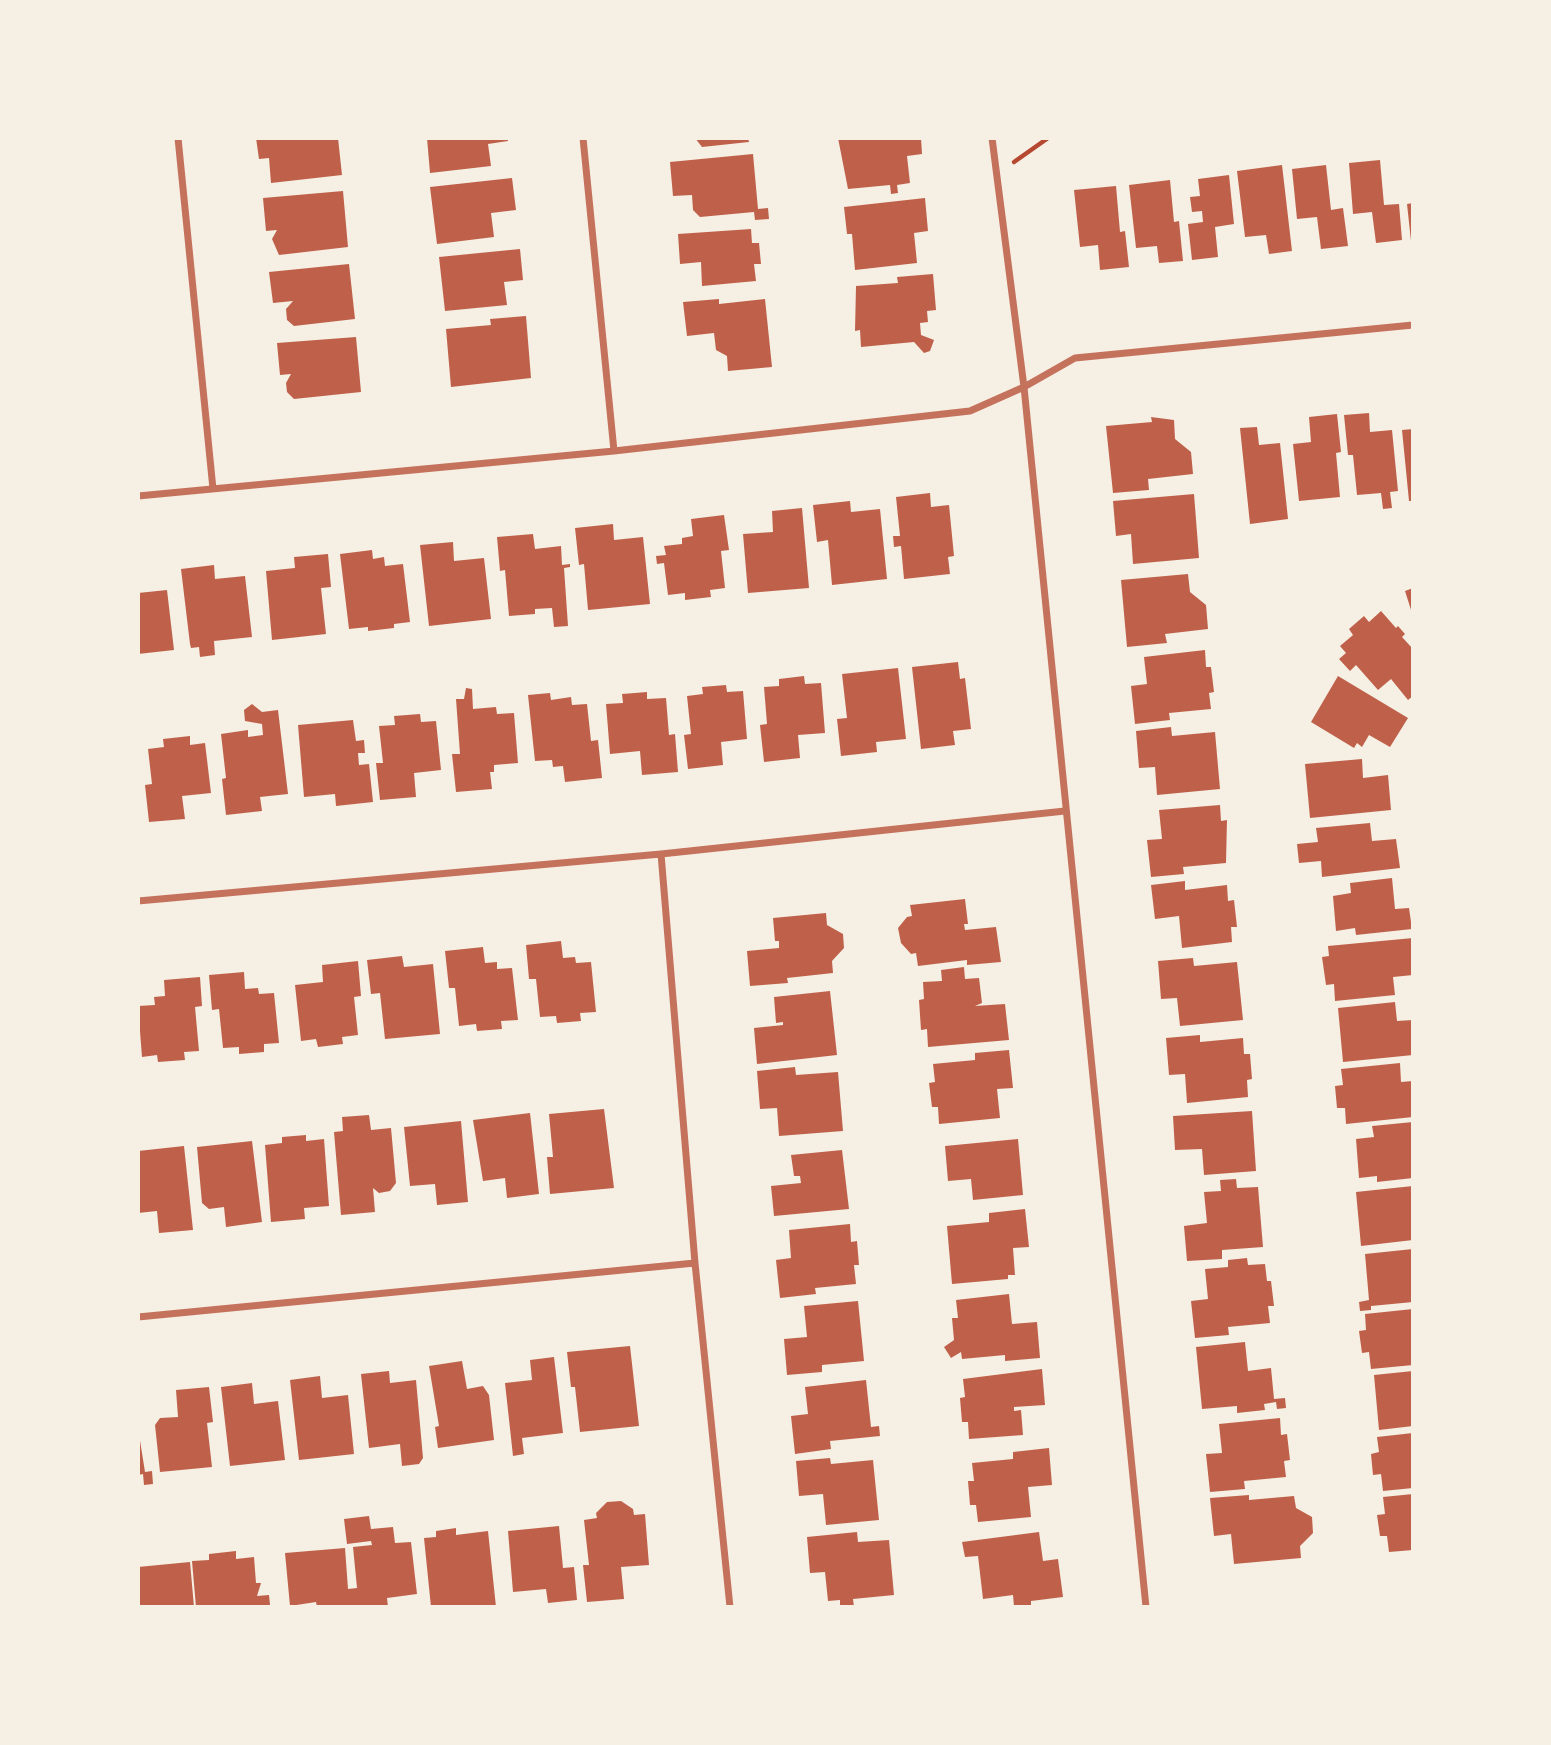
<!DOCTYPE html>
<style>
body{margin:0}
#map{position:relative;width:1551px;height:1745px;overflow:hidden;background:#f6efe4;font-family:Overpass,sans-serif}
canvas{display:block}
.frame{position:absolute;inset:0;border:140px solid #f6efe4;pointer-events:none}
</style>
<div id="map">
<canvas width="1551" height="1745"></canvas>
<div class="frame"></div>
</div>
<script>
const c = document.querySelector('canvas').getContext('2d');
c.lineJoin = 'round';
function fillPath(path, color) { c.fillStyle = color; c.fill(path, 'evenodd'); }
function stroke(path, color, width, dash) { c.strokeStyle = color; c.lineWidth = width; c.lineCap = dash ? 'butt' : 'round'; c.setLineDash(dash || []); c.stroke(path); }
const building = new Path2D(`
 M 256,138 L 338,138 L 342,175 L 271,183 L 269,158 L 259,159 Z
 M 427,138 L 508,138 L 508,141 L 488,144 L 491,166 L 430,173 Z
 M 695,138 L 748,138 L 749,142 L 702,147 Z
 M 838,138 L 921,138 L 922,154 L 907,156 L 910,183 L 897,185 L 898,193 L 891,194 L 890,185 L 848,189 Z
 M 753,154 L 758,209 L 768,208 L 769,219 L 755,220 L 754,212 L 700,217 L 693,210 L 692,195 L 673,196 L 670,162 Z
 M 1380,160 L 1384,205 L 1399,204 L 1402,240 L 1376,243 L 1372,212 L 1353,214 L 1349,163 Z
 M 1282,165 L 1292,251 L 1269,254 L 1266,235 L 1245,237 L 1237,171 Z
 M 1326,165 L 1331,210 L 1343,208 L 1348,246 L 1321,249 L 1317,217 L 1297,219 L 1292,169 Z
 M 1229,175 L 1234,224 L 1215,227 L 1218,257 L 1192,260 L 1188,224 L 1203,222 L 1202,211 L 1192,212 L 1190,197 L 1200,196 L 1198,179 Z
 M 512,178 L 516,210 L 491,213 L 494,237 L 437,244 L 430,187 Z
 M 1170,180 L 1174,222 L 1179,221 L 1183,261 L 1159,263 L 1157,246 L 1136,248 L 1129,185 Z
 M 1116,186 L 1120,232 L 1125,231 L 1129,267 L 1100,270 L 1098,245 L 1080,247 L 1074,190 Z
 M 343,191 L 348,247 L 279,255 L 272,239 L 277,230 L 266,231 L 263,198 Z
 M 925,198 L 928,231 L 914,233 L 917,263 L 855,270 L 852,234 L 847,234 L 844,207 Z
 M 1413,203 L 1413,241 L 1411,241 L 1407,204 Z
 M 751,229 L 752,243 L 759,243 L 761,264 L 754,264 L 756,281 L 702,286 L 701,262 L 680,264 L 678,234 Z
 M 520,249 L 523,280 L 504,282 L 507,305 L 445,311 L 439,257 Z
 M 349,264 L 355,319 L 294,326 L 287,320 L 286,309 L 293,301 L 273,303 L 269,272 Z
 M 933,274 L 936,310 L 927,311 L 928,322 L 920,323 L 921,335 L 934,340 L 930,351 L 924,353 L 914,342 L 861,347 L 860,330 L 855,331 L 856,286 L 898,283 L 897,277 Z
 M 719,299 L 719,304 L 765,299 L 772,367 L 728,371 L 727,356 L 716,350 L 714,333 L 687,336 L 683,302 Z
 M 526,316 L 531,378 L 451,387 L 446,329 L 491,325 L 490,319 Z
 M 356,337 L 361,392 L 294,399 L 287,392 L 286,383 L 291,374 L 280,375 L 277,343 Z
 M 1369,413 L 1370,432 L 1392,430 L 1398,491 L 1390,492 L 1392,508 L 1383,509 L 1381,493 L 1357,495 L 1353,455 L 1348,455 L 1344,415 Z
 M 1337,414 L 1341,452 L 1336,453 L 1340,497 L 1299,501 L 1293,444 L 1311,442 L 1309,417 Z
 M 1151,417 L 1174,420 L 1175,439 L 1191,452 L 1193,474 L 1148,479 L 1149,490 L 1113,493 L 1106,426 L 1152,422 Z
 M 1257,427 L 1259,445 L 1280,443 L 1288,519 L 1250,524 L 1240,428 Z
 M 1413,429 L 1413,501 L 1409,501 L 1402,430 Z
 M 930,493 L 931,507 L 949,505 L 954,556 L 948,557 L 950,574 L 904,579 L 901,546 L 894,547 L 893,536 L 900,536 L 896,497 Z
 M 1194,494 L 1199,558 L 1133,564 L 1131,534 L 1116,536 L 1113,501 Z
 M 850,501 L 851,512 L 880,509 L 887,579 L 832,585 L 828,540 L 817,542 L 813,505 Z
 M 802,508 L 809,588 L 748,593 L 743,534 L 773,532 L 772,511 Z
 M 724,515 L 729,550 L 721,551 L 725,588 L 710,590 L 711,597 L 685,600 L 685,593 L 668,595 L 664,563 L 657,564 L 656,556 L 666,555 L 664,546 L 682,544 L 682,538 L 693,536 L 691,519 Z
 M 613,524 L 614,540 L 643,537 L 650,604 L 588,610 L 584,564 L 579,565 L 575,528 Z
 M 533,534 L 535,549 L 561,546 L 562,565 L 570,564 L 570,567 L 564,568 L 568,626 L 554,627 L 552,608 L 535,609 L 535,614 L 509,616 L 505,570 L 500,571 L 497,537 Z
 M 453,542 L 454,561 L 484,558 L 491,619 L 429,626 L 420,545 Z
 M 372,550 L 373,559 L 384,557 L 385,566 L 403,564 L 410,622 L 394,624 L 394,628 L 368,631 L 368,627 L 349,629 L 340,554 Z
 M 328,554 L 331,587 L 321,588 L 326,634 L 272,640 L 266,571 L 295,568 L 294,557 Z
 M 214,565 L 215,579 L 245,576 L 252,637 L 214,641 L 215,655 L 200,657 L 199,647 L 191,648 L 190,644 L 181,569 Z
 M 1188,574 L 1190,592 L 1206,605 L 1208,629 L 1165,634 L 1167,643 L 1127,647 L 1121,580 Z
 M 1413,588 L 1413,613 L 1412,613 L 1405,591 Z
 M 167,590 L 174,650 L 138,654 L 138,593 Z
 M 1381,611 L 1396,628 L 1398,626 L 1405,634 L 1402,637 L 1413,649 L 1413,696 L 1408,700 L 1391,679 L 1378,690 L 1356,665 L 1350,671 L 1339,659 L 1346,653 L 1340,646 L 1353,635 L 1349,629 L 1364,616 L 1369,622 Z
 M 1205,650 L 1206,667 L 1211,667 L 1214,692 L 1209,693 L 1211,709 L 1169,713 L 1170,720 L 1135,724 L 1131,686 L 1147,684 L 1144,657 Z
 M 958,662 L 960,679 L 965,678 L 971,729 L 953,731 L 955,745 L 921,749 L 912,667 Z
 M 898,668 L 906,739 L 876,742 L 877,752 L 841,756 L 837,719 L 847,718 L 842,674 Z
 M 804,676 L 805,684 L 821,683 L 825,733 L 798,735 L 800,758 L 764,762 L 760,725 L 767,724 L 764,687 L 779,686 L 779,679 Z
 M 1338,676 L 1408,718 L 1390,747 L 1369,735 L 1362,747 L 1357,743 L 1354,748 L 1311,722 Z
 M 726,685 L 727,692 L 743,691 L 747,739 L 721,742 L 723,765 L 688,769 L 684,735 L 691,734 L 687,696 L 703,694 L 702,687 Z
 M 466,688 L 472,689 L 473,709 L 496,707 L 497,714 L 514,713 L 518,763 L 494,765 L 494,772 L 490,772 L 492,789 L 456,792 L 452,754 L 460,754 L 456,699 L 464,699 Z
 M 647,692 L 647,699 L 666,698 L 669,735 L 675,734 L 678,772 L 642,775 L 640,751 L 610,754 L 606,704 L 623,703 L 622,694 Z
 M 550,693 L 551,700 L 571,697 L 572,705 L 587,704 L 591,741 L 598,740 L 602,778 L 565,782 L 563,766 L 553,767 L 552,760 L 535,761 L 528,695 Z
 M 252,704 L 262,712 L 278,710 L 288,794 L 260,797 L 262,811 L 226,815 L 222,779 L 226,778 L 221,734 L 248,730 L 248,737 L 263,735 L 262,724 L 245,721 L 244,710 Z
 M 420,714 L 421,722 L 436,721 L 441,770 L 414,773 L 416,797 L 380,800 L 376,763 L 383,763 L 379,726 L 395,725 L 394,716 Z
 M 353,720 L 356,741 L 364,740 L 365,753 L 358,753 L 359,765 L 369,764 L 373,802 L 336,806 L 335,794 L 304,797 L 298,725 Z
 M 1171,727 L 1172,736 L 1215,732 L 1220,789 L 1157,795 L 1155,767 L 1139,768 L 1136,731 Z
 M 190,736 L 190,745 L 205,743 L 211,793 L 182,796 L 185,819 L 149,822 L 145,785 L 152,784 L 148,749 L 164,747 L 163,739 Z
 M 1362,759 L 1363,778 L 1388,775 L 1391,810 L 1310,818 L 1305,764 Z
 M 1220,805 L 1221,821 L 1227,820 L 1226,863 L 1183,867 L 1184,874 L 1151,877 L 1147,840 L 1162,839 L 1159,810 Z
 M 1370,823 L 1372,841 L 1396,839 L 1400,868 L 1322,877 L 1321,861 L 1299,863 L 1297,844 L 1318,842 L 1316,828 Z
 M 1392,878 L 1395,909 L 1409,908 L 1412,929 L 1356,935 L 1355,928 L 1336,931 L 1333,896 L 1351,893 L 1350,883 Z
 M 1185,881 L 1185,890 L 1227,885 L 1228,901 L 1234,900 L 1237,927 L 1231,927 L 1232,942 L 1182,948 L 1179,916 L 1155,919 L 1151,885 Z
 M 965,899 L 968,924 L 964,924 L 965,930 L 996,927 L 1001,962 L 967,965 L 967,960 L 918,966 L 916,953 L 911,954 L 901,943 L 898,928 L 907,917 L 912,916 L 910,905 Z
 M 826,913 L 827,925 L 843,934 L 844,948 L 832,961 L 833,973 L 787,978 L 788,983 L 750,986 L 747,951 L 779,948 L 779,941 L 775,941 L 773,918 Z
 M 1413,938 L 1413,975 L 1393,977 L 1395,995 L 1335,1001 L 1334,984 L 1326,985 L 1322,957 L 1329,956 L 1328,946 Z
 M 561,941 L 563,958 L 575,957 L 576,963 L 591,962 L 596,1012 L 580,1013 L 581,1021 L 557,1023 L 556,1016 L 540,1017 L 536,979 L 529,979 L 526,945 Z
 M 483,947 L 485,963 L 497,962 L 497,969 L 512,968 L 518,1020 L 501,1021 L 502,1029 L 477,1031 L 476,1024 L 459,1026 L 455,988 L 449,988 L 445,951 Z
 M 402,956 L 404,967 L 433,964 L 440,1034 L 385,1039 L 380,993 L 371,994 L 367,960 Z
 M 1193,958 L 1194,966 L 1237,962 L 1243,1020 L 1180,1026 L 1177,998 L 1161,999 L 1158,961 Z
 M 358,961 L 361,996 L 354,997 L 358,1035 L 342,1037 L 343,1044 L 318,1047 L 316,1039 L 301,1041 L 295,985 L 323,982 L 322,965 Z
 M 964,967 L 965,979 L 979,978 L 982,1003 L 975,1006 L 1005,1004 L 1009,1040 L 928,1047 L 927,1029 L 921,1030 L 919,1000 L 924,999 L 923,982 L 942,981 L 941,970 Z
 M 244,972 L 245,989 L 258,988 L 259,994 L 274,993 L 279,1043 L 264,1044 L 264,1052 L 239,1054 L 239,1047 L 223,1048 L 219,1009 L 212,1010 L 209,975 Z
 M 200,977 L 202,1006 L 195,1007 L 199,1051 L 184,1052 L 185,1060 L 158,1062 L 157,1055 L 142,1057 L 138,1006 L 155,1005 L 154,997 L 165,996 L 164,980 Z
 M 830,991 L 837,1055 L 757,1064 L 754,1028 L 783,1025 L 783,1022 L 776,1023 L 774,997 Z
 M 1395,1002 L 1397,1021 L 1413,1020 L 1413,1055 L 1343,1062 L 1338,1008 Z
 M 1200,1035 L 1200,1042 L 1243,1038 L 1244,1054 L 1250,1054 L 1252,1079 L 1247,1080 L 1248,1097 L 1187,1103 L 1185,1074 L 1169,1075 L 1166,1038 Z
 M 1009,1050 L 1013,1088 L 997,1089 L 1000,1118 L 939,1124 L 938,1107 L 932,1107 L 929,1083 L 935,1082 L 933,1064 L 975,1060 L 975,1053 Z
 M 1400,1063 L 1401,1082 L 1413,1081 L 1413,1117 L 1346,1124 L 1345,1108 L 1337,1108 L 1335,1086 L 1343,1085 L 1341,1069 Z
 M 795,1067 L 796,1075 L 838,1072 L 843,1131 L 779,1136 L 777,1108 L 760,1109 L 757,1071 Z
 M 604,1109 L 614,1188 L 550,1194 L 547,1157 L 553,1157 L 549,1114 Z
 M 1252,1111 L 1256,1171 L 1204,1175 L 1202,1149 L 1175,1150 L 1173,1116 Z
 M 530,1113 L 539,1194 L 507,1198 L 505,1178 L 483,1181 L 473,1120 Z
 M 369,1115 L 371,1130 L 391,1128 L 396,1183 L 390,1191 L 379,1193 L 373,1188 L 375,1212 L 341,1215 L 334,1132 L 343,1131 L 342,1117 Z
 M 461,1121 L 468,1202 L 437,1205 L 435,1184 L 410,1186 L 404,1127 Z
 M 1413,1122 L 1413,1178 L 1377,1182 L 1377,1176 L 1359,1178 L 1356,1139 L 1374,1137 L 1372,1126 Z
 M 306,1135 L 306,1141 L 324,1139 L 329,1206 L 304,1208 L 305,1219 L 271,1222 L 265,1145 L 282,1143 L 282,1137 Z
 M 1018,1139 L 1023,1195 L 973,1200 L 971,1179 L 948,1181 L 945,1146 Z
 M 252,1141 L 262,1222 L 226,1227 L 224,1207 L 209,1209 L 202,1203 L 197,1147 Z
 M 184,1146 L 193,1230 L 159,1233 L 157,1211 L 138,1213 L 138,1151 Z
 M 842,1150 L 849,1209 L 774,1216 L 771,1186 L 801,1183 L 800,1176 L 794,1176 L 791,1155 Z
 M 1236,1179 L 1237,1188 L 1258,1187 L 1263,1247 L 1222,1250 L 1222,1259 L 1187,1261 L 1184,1226 L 1207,1223 L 1204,1192 L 1221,1191 L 1220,1180 Z
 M 1413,1186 L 1413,1240 L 1361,1246 L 1356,1192 Z
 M 1025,1209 L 1029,1247 L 1013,1248 L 1015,1275 L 1008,1275 L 1008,1279 L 952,1284 L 947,1226 L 989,1222 L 989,1213 Z
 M 850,1224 L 851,1242 L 857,1241 L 859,1265 L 854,1265 L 856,1284 L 815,1288 L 816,1294 L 780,1298 L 776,1260 L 791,1258 L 789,1230 Z
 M 1413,1249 L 1413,1302 L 1371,1306 L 1371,1310 L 1360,1311 L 1359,1302 L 1369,1300 L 1365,1254 Z
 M 1247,1258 L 1248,1265 L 1265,1264 L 1267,1281 L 1271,1281 L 1274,1306 L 1268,1306 L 1270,1323 L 1228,1327 L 1229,1335 L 1195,1338 L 1191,1301 L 1208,1299 L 1205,1269 L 1228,1267 L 1228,1260 Z
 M 1009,1294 L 1012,1324 L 1037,1322 L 1040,1358 L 1005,1361 L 1005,1355 L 962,1359 L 961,1352 L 951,1358 L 944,1347 L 954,1340 L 952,1318 L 958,1318 L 956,1300 Z
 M 858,1301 L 864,1361 L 822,1365 L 822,1372 L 787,1375 L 784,1339 L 807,1337 L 804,1306 Z
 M 1413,1309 L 1413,1365 L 1371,1369 L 1369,1352 L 1362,1353 L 1359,1331 L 1366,1330 L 1365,1314 Z
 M 1245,1342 L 1248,1371 L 1271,1368 L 1274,1399 L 1285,1398 L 1286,1408 L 1277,1409 L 1276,1402 L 1264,1404 L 1265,1410 L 1237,1413 L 1237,1406 L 1202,1409 L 1196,1347 Z
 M 630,1346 L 639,1426 L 580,1432 L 575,1387 L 571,1387 L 567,1352 Z
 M 554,1357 L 563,1433 L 522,1438 L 524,1454 L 513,1456 L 505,1383 L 532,1380 L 530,1360 Z
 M 462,1361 L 467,1389 L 483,1386 L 489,1395 L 494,1440 L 438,1448 L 435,1427 L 439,1426 L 429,1366 Z
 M 1042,1369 L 1045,1405 L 1014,1407 L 1014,1411 L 1021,1410 L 1023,1435 L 969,1439 L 968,1422 L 962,1422 L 960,1398 L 965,1397 L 963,1379 Z
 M 389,1371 L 390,1383 L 416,1380 L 423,1458 L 419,1464 L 402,1466 L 400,1444 L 369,1448 L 361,1374 Z
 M 1413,1371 L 1413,1426 L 1379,1430 L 1374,1375 Z
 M 320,1376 L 322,1398 L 348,1395 L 354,1454 L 299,1460 L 290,1380 Z
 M 866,1380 L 871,1427 L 879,1426 L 880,1436 L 830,1441 L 831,1449 L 795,1454 L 791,1416 L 808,1414 L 805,1387 Z
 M 252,1383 L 254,1404 L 278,1401 L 285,1460 L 230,1466 L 221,1387 Z
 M 209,1387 L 213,1422 L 207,1423 L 212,1467 L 160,1472 L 155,1425 L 160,1418 L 178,1417 L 176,1390 Z
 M 1280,1418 L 1281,1435 L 1287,1434 L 1290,1460 L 1284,1461 L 1286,1477 L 1244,1481 L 1245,1489 L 1210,1492 L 1206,1454 L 1222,1453 L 1219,1424 Z
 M 138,1428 L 145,1472 L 152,1471 L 153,1484 L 144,1485 L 143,1474 L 138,1475 Z
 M 1413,1433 L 1413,1488 L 1383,1491 L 1381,1474 L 1373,1475 L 1371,1454 L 1379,1452 L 1377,1437 Z
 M 1049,1448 L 1052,1485 L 1028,1487 L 1031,1517 L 978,1522 L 976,1505 L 970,1505 L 968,1481 L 974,1481 L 972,1463 L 1013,1459 L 1013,1452 Z
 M 830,1458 L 831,1464 L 873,1460 L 879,1520 L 826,1525 L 823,1494 L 799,1496 L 796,1461 Z
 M 1413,1494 L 1413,1550 L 1389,1552 L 1387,1536 L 1380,1536 L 1377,1515 L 1385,1514 L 1383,1497 Z
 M 1249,1495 L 1249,1500 L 1294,1496 L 1296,1508 L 1312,1517 L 1313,1533 L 1300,1546 L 1301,1558 L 1234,1564 L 1231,1534 L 1214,1536 L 1210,1498 Z
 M 621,1501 L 633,1509 L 634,1515 L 645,1514 L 649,1565 L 621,1567 L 624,1599 L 587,1602 L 583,1565 L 589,1565 L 584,1520 L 597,1518 L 596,1513 L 607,1502 Z
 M 369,1516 L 371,1529 L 393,1527 L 395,1543 L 411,1542 L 417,1594 L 387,1598 L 388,1607 L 317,1607 L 316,1602 L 290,1606 L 285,1553 L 345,1548 L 348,1589 L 357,1588 L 353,1547 L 372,1545 L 371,1541 L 347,1544 L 344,1519 Z
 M 559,1526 L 563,1568 L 574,1567 L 577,1600 L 548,1603 L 546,1589 L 513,1592 L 508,1531 Z
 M 456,1528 L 456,1535 L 488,1531 L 496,1607 L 431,1607 L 424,1538 L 436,1537 L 436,1531 Z
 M 857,1532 L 858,1542 L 889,1540 L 894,1595 L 853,1599 L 854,1607 L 840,1607 L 840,1600 L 828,1601 L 825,1572 L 810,1573 L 807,1537 Z
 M 1039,1532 L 1043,1561 L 1058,1559 L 1063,1597 L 1031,1601 L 1031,1607 L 1014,1607 L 1013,1595 L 983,1599 L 978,1556 L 965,1557 L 962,1542 Z
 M 236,1551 L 236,1559 L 254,1557 L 256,1583 L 261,1583 L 257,1596 L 269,1595 L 270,1605 L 196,1607 L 192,1561 L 209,1560 L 209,1554 Z
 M 190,1562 L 194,1607 L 138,1607 L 138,1567 Z`);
const path = new Path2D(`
 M 1014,162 L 1048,138`);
const minor = new Path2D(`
 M 178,138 L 213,489
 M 583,138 L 614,451
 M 992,138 L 1024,387 L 1146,1607
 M 138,496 L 614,451 L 970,411 L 1024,387 L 1075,358 L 1413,325
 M 661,854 L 695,1263 L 730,1607
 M 138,901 L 661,854 L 1065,811
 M 138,1317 L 695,1263`);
fillPath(building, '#bf614a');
stroke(path, '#b5482f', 4.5);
stroke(minor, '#c5725c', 7);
</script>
